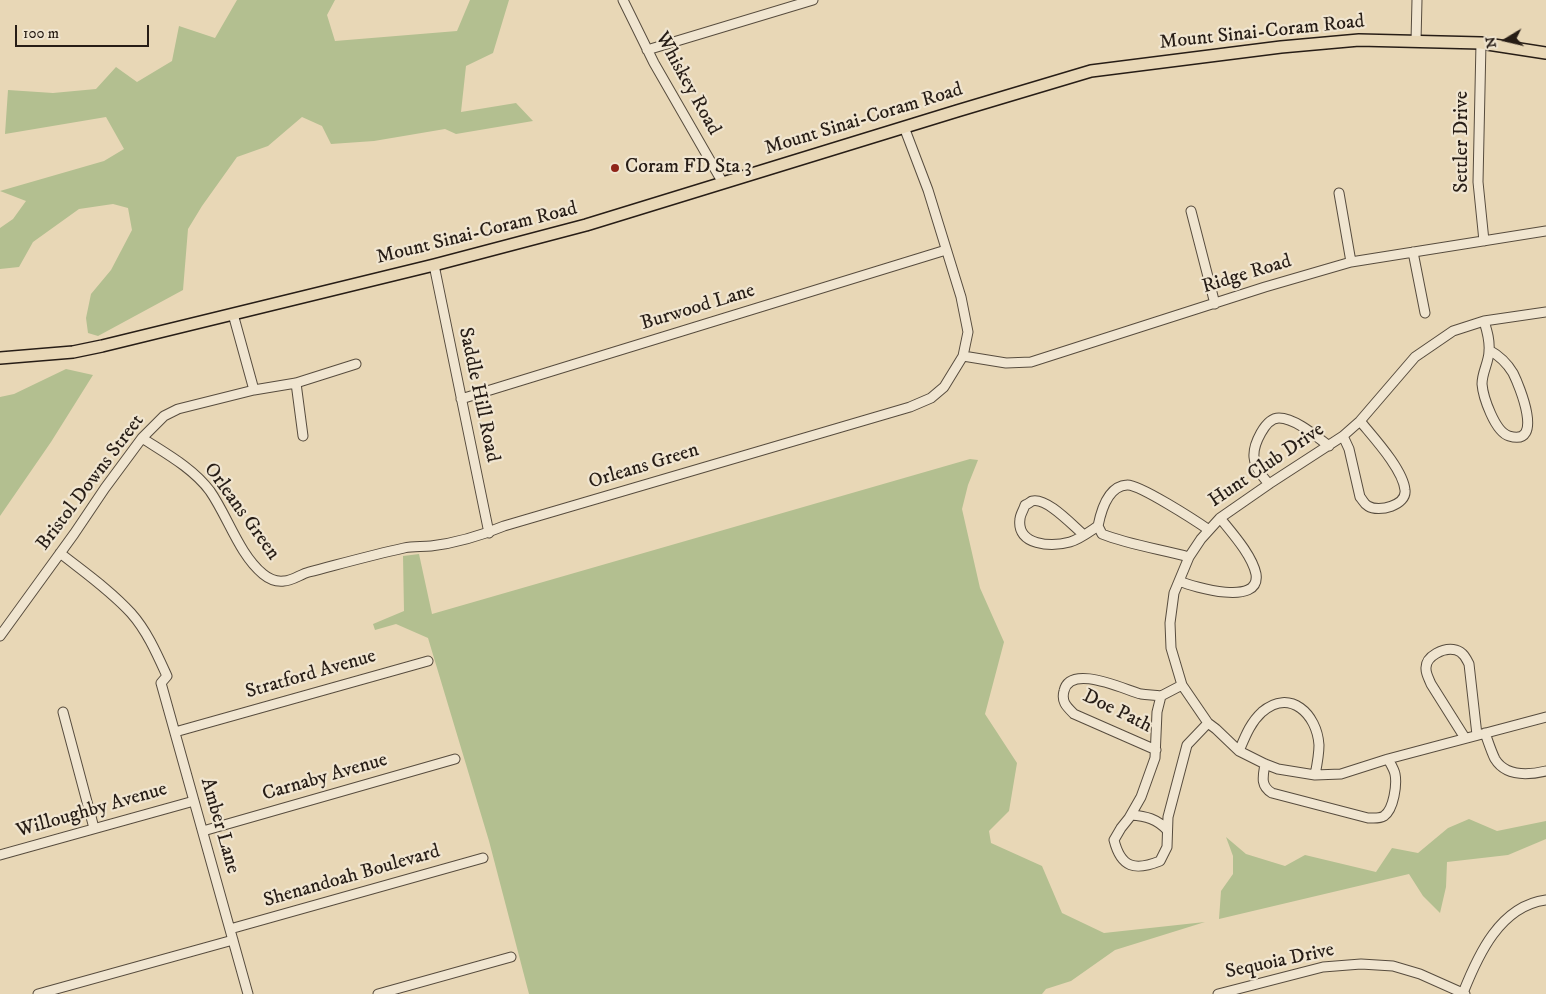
<!DOCTYPE html>
<style>
body{margin:0}
#map{position:relative;width:1546px;height:994px;overflow:hidden;background:#e8d7b6;font-family:"IM FELL DW Pica",serif}
canvas{display:block}
.north{position:absolute;left:1481px;top:15px;width:50px;height:50px;-webkit-text-stroke:4px #f0e5d0;paint-order:stroke;rotate:261deg;font-size:14px;font-weight:700;line-height:20px;text-align:center;color:#271d16}
.north::after{content:'';display:block;margin:auto;width:18px;height:22px;background:#271d16;clip-path:polygon(50% 0,100% 100%,50% 72%,0 100%)}
.scale{position:absolute;left:15px;top:25px;width:134px;height:22px;box-sizing:border-box;border:2px solid #271d16;border-top:0;padding-left:6px;font-size:15px;line-height:18px;white-space:nowrap;color:#271d16;-webkit-text-stroke:4px #f0e5d0;paint-order:stroke}
</style>
<div id="map">
<canvas width="1546" height="994"></canvas>
<div class="north">N</div>
<div class="scale">100 m</div>
</div>
<script>
const c = document.querySelector('canvas').getContext('2d');
c.lineJoin = 'round';
function fillPath(path, color) { c.fillStyle = color; c.fill(path, 'evenodd'); }
function stroke(path, color, width, dash) { c.strokeStyle = color; c.lineWidth = width; c.lineCap = dash ? 'butt' : 'round'; c.setLineDash(dash || []); c.stroke(path); }
function write(font, color, halo, rows, align = 'center') {
  c.font = font + ' "IM FELL DW Pica",serif'; c.lineWidth = 4.5; c.setLineDash([]); c.textBaseline = 'middle'; c.strokeStyle = halo; c.fillStyle = color; for (const [text, x, y, turn = 0] of rows) {
    c.save(); c.translate(x, y); c.rotate((+turn || 0) * Math.PI / 180); c.textAlign = isNaN(turn) ? turn : align; if (halo) c.strokeText(text, 0, 0); c.fillText(text, 0, 0); c.restore();
  }
}
const green = new Path2D(`
 M 237,0 L 335,0 L 327,15 L 335,41 L 457,31 L 470,0 L 509,0 L 493,53 L 466,66 L 461,112 L 516,103 L 533,121 L 456,134 L 445,129 L 374,141 L 331,144 L 322,126 L 302,117 L 268,146 L 237,157 L 202,206 L 188,229 L 183,290 L 98,336 L 88,333 L 86,318 L 91,294 L 111,270 L 132,230 L 128,208 L 113,204 L 79,209 L 33,242 L 19,267 L 0,269 L 0,228 L 13,219 L 26,201 L 0,191 L 104,161 L 124,149 L 106,117 L 5,134 L 8,90 L 53,93 L 96,89 L 116,67 L 137,82 L 172,61 L 179,26 L 215,38 Z
 M 66,369 L 93,375 L 51,442 L 0,516 L 0,397 L 14,394 Z
 M 970,459 L 978,460 L 968,485 L 962,509 L 980,588 L 1004,642 L 985,714 L 1017,763 L 1009,811 L 989,831 L 991,843 L 1042,866 L 1062,913 L 1104,933 L 1205,922 L 1115,950 L 1071,981 L 1046,989 L 1042,994 L 529,994 L 489,841 L 428,638 L 396,624 L 375,630 L 373,624 L 404,611 L 403,556 L 419,554 L 432,614 Z
 M 1469,819 L 1497,831 L 1546,821 L 1546,839 L 1508,855 L 1447,862 L 1446,887 L 1440,913 L 1423,896 L 1409,874 L 1219,919 L 1221,891 L 1233,874 L 1233,856 L 1226,837 L 1246,854 L 1285,866 L 1305,855 L 1376,872 L 1392,848 L 1418,853 L 1448,828 Z`);
const minor = new Path2D(`
 M 623,0 L 654,63 L 723,183
 M 1416,41 L 1417,0
 M 1481,43 L 1478,182 L 1484,241
 M 647,50 L 813,0
 M 1339,193 L 1351,262
 M 1191,211 L 1215,304
 M 1413,252 L 1425,313
 M 434,265 L 489,533
 M 1546,312 L 1484,321 L 1453,331 L 1415,357 L 1360,421 L 1343,436 L 1269,484 L 1220,518 L 1201,539 L 1189,557 L 1174,593 L 1170,623 L 1171,648 L 1182,685 L 1208,723 L 1216,729 L 1239,751 L 1265,764 L 1278,769 L 1315,775 L 1341,774 L 1388,759 L 1546,717
 M 233,314 L 254,390
 M 1484,321 C 1487,331 1490,340 1489,351 C 1489,362 1482,372 1482,384 C 1483,397 1495,432 1509,436 C 1545,447 1519,385 1513,373 C 1507,363 1500,356 1489,350
 M 963,356 L 1006,363 L 1031,362 L 1265,287 L 1351,262 L 1546,231
 M 296,383 L 303,436
 M 461,399 L 946,250
 M 1343,436 L 1349,449 L 1360,497 C 1363,500 1364,504 1368,506 C 1379,513 1407,505 1405,490 C 1403,469 1373,437 1360,421
 M 142,438 C 165,453 193,468 210,491 C 228,517 239,554 263,574 C 269,579 276,582 284,581 C 292,581 301,574 309,572 C 340,564 372,555 404,548 C 413,546 422,547 431,546 C 456,543 480,536 504,526 L 910,407 L 931,398 L 944,387 L 963,356 L 968,332 L 961,297 L 928,190 L 904,127
 M 1269,484 C 1262,476 1255,468 1254,457 C 1253,445 1265,418 1279,418 C 1295,418 1317,437 1329,446
 M 1084,535 C 1073,526 1047,497 1032,501 C 1030,502 1028,504 1025,505 C 1024,509 1020,515 1020,519 C 1016,546 1052,547 1070,542 C 1080,539 1089,532 1098,526
 M 60,553 C 84,572 110,590 131,613 C 147,631 157,654 167,676 L 161,683 L 248,994
 M 1189,557 C 1160,549 1130,545 1102,534 L 1098,526 C 1101,511 1108,486 1127,485 C 1139,484 1196,521 1209,530
 M 1179,581 C 1194,587 1261,607 1256,574 C 1252,555 1232,533 1220,518
 M 0,636 L 74,534 L 105,488 L 142,438 L 164,416 L 178,409 L 254,390 L 296,383 L 356,364
 M 1161,696 L 1157,712 L 1155,758 L 1141,797 L 1129,818 L 1121,828 L 1114,840 C 1121,868 1135,871 1160,861 L 1167,847 L 1168,817 L 1187,745 L 1208,723
 M 1161,696 L 1182,685
 M 63,712 L 94,828
 M 175,732 L 428,661
 M 1485,733 C 1488,741 1491,751 1495,759 C 1506,777 1529,775 1546,771
 M 1465,738 L 1431,684 C 1429,679 1426,674 1426,669 C 1425,656 1444,647 1456,650 C 1463,652 1466,658 1469,664 L 1477,735
 M 1156,750 L 1074,714 C 1067,707 1061,702 1064,691 C 1070,663 1125,690 1141,694 C 1148,695 1154,695 1161,696
 M 1239,751 C 1245,737 1250,723 1262,712 C 1290,688 1317,714 1319,745 C 1319,754 1317,765 1315,775
 M 1265,764 C 1263,776 1260,786 1272,793 L 1368,818 C 1374,818 1379,819 1384,816 C 1394,809 1397,784 1395,774 C 1394,769 1390,763 1388,759
 M 1131,815 C 1146,816 1157,819 1167,830
 M 203,831 L 455,759
 M 0,855 L 194,801
 M 230,929 L 483,858
 M 1463,993 C 1478,955 1500,906 1546,900
 M 38,994 L 233,940
 M 378,994 L 511,957
 M 1218,994 L 1323,967 L 1361,964 L 1393,966 L 1420,974 L 1465,994`);
const major = new Path2D(`
 M 0,358 L 73,352 L 102,346 L 434,265 L 586,225 L 957,111 L 1091,71 L 1281,47 L 1359,40 L 1481,43 L 1546,53`);
const markers = [
 [615,168,5,"#8f2418"]
];
const streetNames = [
 ["Mount Sinai-Coram Road",1262,33,-6],
 ["Whiskey Road",687,84,61],
 ["Mount Sinai-Coram Road",864,120,-17],
 ["Settler Drive",1463,142,-90],
 ["Mount Sinai-Coram Road",477,234,-14],
 ["Ridge Road",1247,275,-17],
 ["Burwood Lane",698,308,-17],
 ["Saddle Hill Road",478,395,78],
 ["Hunt Club Drive",1267,466,-34],
 ["Orleans Green",644,467,-17],
 ["Bristol Downs Street",91,483,-53],
 ["Orleans Green",241,512,54],
 ["Stratford Avenue",311,675,-16],
 ["Doe Path",1117,712,26],
 ["Carnaby Avenue",325,778,-16],
 ["Willoughby Avenue",92,811,-16],
 ["Amber Lane",219,826,74],
 ["Shenandoah Boulevard",352,877,-16],
 ["Sequoia Drive",1280,962,-12]
];
const poiNames = [
 ["Coram FD Sta 3",625,168]
];
fillPath(green, '#b3bf90');
stroke(minor, '#574c3e', 11);
stroke(major, '#271d16', 14);
stroke(minor, '#f0e5d0', 9);
stroke(major, '#e8d7b6', 11);
for (const [x, y, r, color] of markers) { const dot = new Path2D(); dot.arc(x, y, r, 0, 2 * Math.PI); c.fillStyle = color; c.fill(dot); stroke(dot, '#f0e5d0', 2); }
write('20px', '#271d16', '#f0e5d0', streetNames);
write('20px', '#271d16', '#f0e5d0', poiNames, 'left');
</script>
